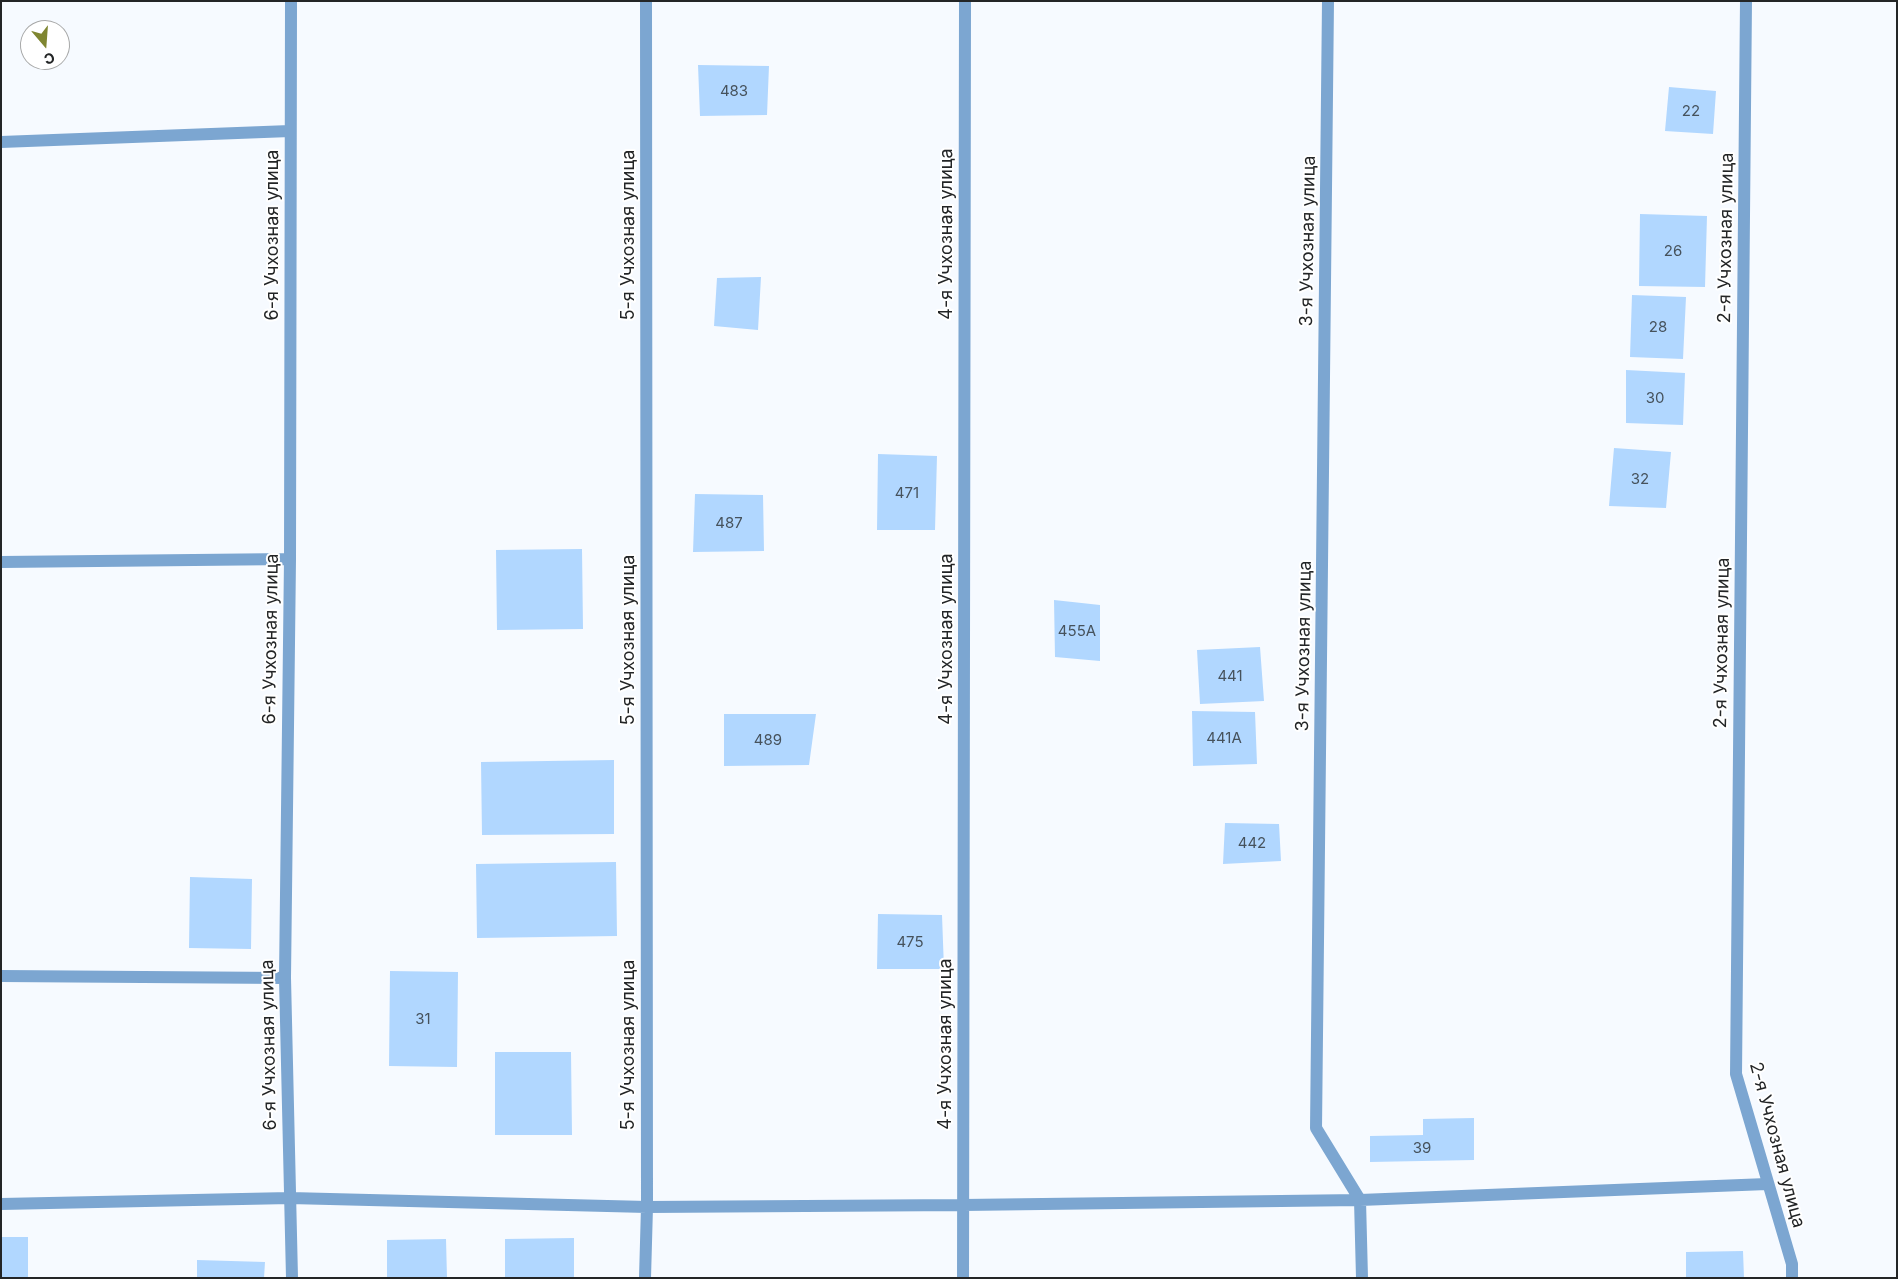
<!DOCTYPE html>
<meta charset="utf-8">
<style>
body{margin:0}
#map{position:relative;width:1898px;height:1279px;overflow:hidden;background:#f6faff;font-family:Inter,sans-serif}
canvas{display:block}
.frame{position:absolute;inset:0;border:2px solid #232526;pointer-events:none}
.north{position:absolute;left:20px;top:20px;width:50px;height:50px;box-sizing:border-box;background:#fff;border:1px solid #a7a8a8;border-radius:50%;rotate:162deg;font-size:14px;font-weight:700;line-height:20px;text-align:center;color:#232526}
.north::after{content:'';display:block;margin:auto;width:18px;height:22px;background:#7f8631;clip-path:polygon(50% 0,100% 100%,50% 72%,0 100%)}
</style>
<div id="map">
<canvas width="1898" height="1279"></canvas>
<div class="frame"></div>
<div class="north">С</div>
</div>
<script>
const c = document.querySelector('canvas').getContext('2d');
c.lineJoin = 'round';
function fillPath(path, color) { c.fillStyle = color; c.fill(path, 'evenodd'); }
function stroke(path, color, width, dash) { c.strokeStyle = color; c.lineWidth = width; c.lineCap = dash ? 'butt' : 'round'; c.setLineDash(dash || []); c.stroke(path); }
function write(font, color, halo, rows, align = 'center') {
  c.font = font + ' Inter,sans-serif'; c.lineWidth = 4; c.setLineDash([]); c.textBaseline = 'middle'; c.strokeStyle = halo; c.fillStyle = color; for (const [text, x, y, turn = 0] of rows) {
    c.save(); c.translate(x, y); c.rotate((+turn || 0) * Math.PI / 180); c.textAlign = isNaN(turn) ? turn : align; if (halo) c.strokeText(text, 0, 0); c.fillText(text, 0, 0); c.restore();
  }
}
const building = new Path2D(`
 M 698,65 L 769,66 L 767,115 L 700,116 Z
 M 1669,87 L 1716,91 L 1713,134 L 1665,131 Z
 M 1640,214 L 1707,216 L 1705,287 L 1639,286 Z
 M 761,277 L 758,330 L 714,326 L 717,278 Z
 M 1632,295 L 1686,297 L 1683,359 L 1630,357 Z
 M 1626,370 L 1685,373 L 1683,425 L 1626,423 Z
 M 1614,448 L 1671,452 L 1666,508 L 1609,506 Z
 M 878,454 L 937,456 L 935,530 L 877,530 Z
 M 695,494 L 763,495 L 764,551 L 693,552 Z
 M 582,549 L 583,629 L 497,630 L 496,550 Z
 M 1054,600 L 1100,605 L 1100,661 L 1055,657 Z
 M 1260,647 L 1264,701 L 1200,704 L 1197,650 Z
 M 1192,711 L 1255,712 L 1257,764 L 1193,766 Z
 M 724,714 L 816,714 L 809,765 L 724,766 Z
 M 614,760 L 614,834 L 482,835 L 481,762 Z
 M 1225,823 L 1279,824 L 1281,861 L 1223,864 Z
 M 616,862 L 617,936 L 477,938 L 476,864 Z
 M 190,877 L 252,879 L 251,949 L 189,948 Z
 M 878,914 L 942,915 L 944,969 L 877,969 Z
 M 390,971 L 458,972 L 457,1067 L 389,1066 Z
 M 495,1052 L 571,1052 L 572,1135 L 495,1135 Z
 M 1474,1118 L 1474,1160 L 1370,1162 L 1370,1136 L 1423,1135 L 1423,1119 Z
 M 1,1237 L 28,1237 L 28,1278 L 1,1278 Z
 M 574,1238 L 574,1278 L 505,1278 L 505,1239 Z
 M 446,1239 L 447,1278 L 387,1278 L 387,1240 Z
 M 1743,1251 L 1744,1278 L 1686,1278 L 1686,1252 Z
 M 197,1260 L 265,1262 L 264,1278 L 197,1278 Z`);
const minor = new Path2D(`
 M 291,1 L 290,559 L 285,978 L 292,1278
 M 1328,1 L 1316,1128 L 1360,1200 L 1362,1278
 M 1746,1 L 1736,1074 L 1792,1264 L 1792,1278
 M 1,142 L 290,131
 M 1,562 L 290,559
 M 1,976 L 285,978
 M 1,1204 L 290,1198 L 647,1207 L 963,1205 L 1360,1200 L 1767,1184
 M 645,1278 L 647,1207 L 646,1
 M 963,1278 L 965,1`);
const numberNames = [
 ["483",734,91],
 ["22",1691,111],
 ["26",1673,251],
 ["28",1658,327],
 ["30",1655,398],
 ["32",1640,479],
 ["471",907,493],
 ["487",729,523],
 ["455А",1077,631],
 ["441",1230,676],
 ["441А",1224,738],
 ["489",768,740],
 ["442",1252,843],
 ["475",910,942],
 ["31",423,1019],
 ["39",1422,1148]
];
const streetNames = [
 ["4-я Учхозная улица",947,234,-90],
 ["6-я Учхозная улица",273,235,-90],
 ["5-я Учхозная улица",629,235,-90],
 ["2-я Учхозная улица",1726,238,-89],
 ["3-я Учхозная улица",1308,241,-89],
 ["6-я Учхозная улица",271,639,-89],
 ["4-я Учхозная улица",947,639,-90],
 ["5-я Учхозная улица",629,640,-90],
 ["2-я Учхозная улица",1722,643,-89],
 ["3-я Учхозная улица",1304,646,-89],
 ["4-я Учхозная улица",946,1044,-90],
 ["6-я Учхозная улица",269,1045,-91],
 ["5-я Учхозная улица",629,1045,-90],
 ["2-я Учхозная улица",1777,1145,75]
];
fillPath(building, '#b1d7ff');
stroke(minor, '#7ca6d1', 12);
write('15px', '#46525c', null, numberNames);
write('18px', '#232526', '#fff', streetNames);
</script>
